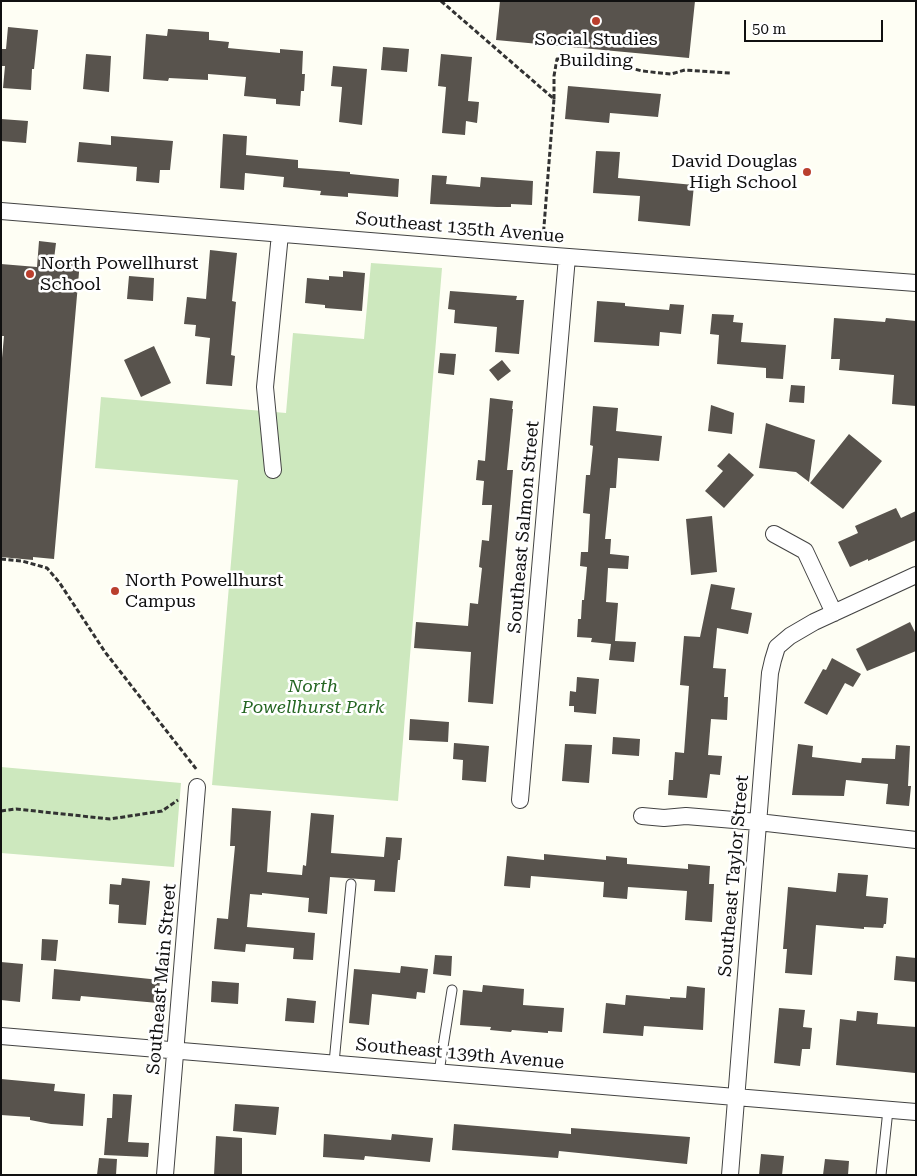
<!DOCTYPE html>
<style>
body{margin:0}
#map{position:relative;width:917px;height:1176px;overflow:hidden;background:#fefef4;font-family:"Roboto Serif",serif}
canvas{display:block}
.frame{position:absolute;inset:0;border:2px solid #101010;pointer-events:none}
.scale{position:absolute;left:744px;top:20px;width:139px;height:22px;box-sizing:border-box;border:2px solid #101010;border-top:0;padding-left:6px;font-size:15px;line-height:18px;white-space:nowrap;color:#101010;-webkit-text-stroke:4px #fff;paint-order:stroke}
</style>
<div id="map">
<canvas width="917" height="1176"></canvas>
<div class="frame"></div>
<div class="scale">50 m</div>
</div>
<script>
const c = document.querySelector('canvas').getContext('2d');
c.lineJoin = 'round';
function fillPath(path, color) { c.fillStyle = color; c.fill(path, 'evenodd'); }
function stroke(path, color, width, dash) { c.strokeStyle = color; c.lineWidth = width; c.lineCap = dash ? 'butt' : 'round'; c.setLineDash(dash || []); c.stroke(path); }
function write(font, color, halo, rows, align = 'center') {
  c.font = font + ' "Roboto Serif",serif'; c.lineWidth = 5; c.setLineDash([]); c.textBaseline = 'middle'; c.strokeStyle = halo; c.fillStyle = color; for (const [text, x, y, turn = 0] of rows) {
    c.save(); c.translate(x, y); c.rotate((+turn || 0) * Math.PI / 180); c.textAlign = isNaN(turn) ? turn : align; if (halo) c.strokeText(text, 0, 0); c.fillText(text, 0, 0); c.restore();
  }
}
const green = new Path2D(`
 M 371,263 L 442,268 L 398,801 L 212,785 L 238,480 L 95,468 L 101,397 L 286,413 L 293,333 L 364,339 Z
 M 1,767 L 181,783 L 174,867 L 1,853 Z`);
const building = new Path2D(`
 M 500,1 L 695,1 L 689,58 L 496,40 Z
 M 8,27 L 38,30 L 34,69 L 32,69 L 31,90 L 3,88 L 5,66 L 1,66 L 1,49 L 6,49 Z
 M 168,29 L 209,32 L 209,40 L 229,42 L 228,48 L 280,53 L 280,49 L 303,51 L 302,74 L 305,74 L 304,91 L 301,91 L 300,106 L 276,104 L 276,99 L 244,96 L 246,77 L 208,74 L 208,80 L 169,78 L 168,81 L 143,79 L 146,34 L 167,36 Z
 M 383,47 L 409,49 L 407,72 L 381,70 Z
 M 86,54 L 111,56 L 109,92 L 83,89 Z
 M 441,54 L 472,57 L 468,101 L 479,102 L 477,123 L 466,121 L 465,135 L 442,133 L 446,87 L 438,86 Z
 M 333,66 L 367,69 L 362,125 L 339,122 L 342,87 L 331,86 Z
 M 568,86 L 661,94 L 658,117 L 610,113 L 609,123 L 565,119 Z
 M 1,119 L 28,121 L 26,143 L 1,141 Z
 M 223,134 L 247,136 L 246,155 L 298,160 L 298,168 L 350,172 L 350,174 L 399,179 L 398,197 L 348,193 L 348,197 L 320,195 L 321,191 L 283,187 L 284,177 L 245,173 L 244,190 L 220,188 Z
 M 111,136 L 173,141 L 170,170 L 160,170 L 159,183 L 136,181 L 137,167 L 77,162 L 79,142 L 111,145 Z
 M 596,151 L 620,152 L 618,178 L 694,185 L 690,226 L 638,221 L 640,196 L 593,193 Z
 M 432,175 L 447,176 L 446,184 L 480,187 L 481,177 L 533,181 L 532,205 L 511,204 L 511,207 L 497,207 L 430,204 Z
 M 39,241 L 56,243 L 54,259 L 80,261 L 54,559 L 33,557 L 33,560 L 1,557 L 1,369 L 4,336 L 1,336 L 1,264 L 37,267 Z
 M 210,250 L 237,253 L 232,301 L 236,302 L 231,355 L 235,356 L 232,386 L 206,384 L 210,338 L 195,336 L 196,325 L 184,324 L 187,297 L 206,299 Z
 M 343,271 L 365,273 L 362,311 L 325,308 L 325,305 L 305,303 L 307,278 L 329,280 L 329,276 L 343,277 Z
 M 129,276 L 154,278 L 153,301 L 127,299 Z
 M 450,291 L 517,296 L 516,300 L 524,300 L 519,354 L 495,352 L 497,327 L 454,323 L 455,310 L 448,309 Z
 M 597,301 L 625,303 L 625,306 L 669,310 L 670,304 L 684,305 L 681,334 L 660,332 L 659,346 L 594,342 Z
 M 712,314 L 734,315 L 733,322 L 743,323 L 741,342 L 786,345 L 783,379 L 766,378 L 766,368 L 717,364 L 719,335 L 710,334 Z
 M 834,318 L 885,322 L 886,318 L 916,321 L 916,406 L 892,404 L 894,375 L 839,370 L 840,359 L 831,359 Z
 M 154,346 L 171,383 L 141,397 L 124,360 Z
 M 440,353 L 456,354 L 454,375 L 438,373 Z
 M 502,360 L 511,371 L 498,381 L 489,370 Z
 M 791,385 L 805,386 L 804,403 L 789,402 Z
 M 490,398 L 513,401 L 512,409 L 513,409 L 507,470 L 513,470 L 493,704 L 468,702 L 471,652 L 414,648 L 416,622 L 468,626 L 470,603 L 478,604 L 482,568 L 479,567 L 482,540 L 489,541 L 492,505 L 482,505 L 484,481 L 476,480 L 478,460 L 485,461 Z
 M 711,405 L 734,413 L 732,434 L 708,431 Z
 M 593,406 L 618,408 L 616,431 L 662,436 L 659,461 L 618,458 L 616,488 L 610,488 L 605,539 L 611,539 L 610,554 L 629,556 L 628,569 L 608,568 L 606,602 L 618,603 L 615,641 L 636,642 L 634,662 L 609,660 L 611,644 L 591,642 L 592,638 L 577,637 L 578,619 L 581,619 L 582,600 L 584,600 L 587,567 L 580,566 L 581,552 L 588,552 L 590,514 L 583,513 L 586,475 L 590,475 L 593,446 L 590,445 Z
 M 766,423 L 815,440 L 809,482 L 796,472 L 759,468 Z
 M 849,434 L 882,461 L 843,509 L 810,483 Z
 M 729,453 L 754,475 L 724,508 L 705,491 L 723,471 L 717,466 Z
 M 896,508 L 901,518 L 916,511 L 916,540 L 868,561 L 868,559 L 850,567 L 838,542 L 858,533 L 855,526 Z
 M 712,516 L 717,572 L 691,575 L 686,519 Z
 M 711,584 L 735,588 L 731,609 L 752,613 L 748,634 L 717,628 L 713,668 L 726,669 L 724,697 L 728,697 L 727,720 L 711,719 L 708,755 L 722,756 L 720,775 L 710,774 L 707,798 L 668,795 L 669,780 L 673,780 L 675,752 L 684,753 L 689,686 L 680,685 L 684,636 L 700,637 Z
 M 910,622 L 916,634 L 916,651 L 867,671 L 856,649 Z
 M 832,658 L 861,674 L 853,687 L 845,683 L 827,715 L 804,703 L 823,669 L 826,670 Z
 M 577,677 L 599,679 L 596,714 L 574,712 L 574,706 L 569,706 L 570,691 L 576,692 Z
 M 410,719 L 449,722 L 448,742 L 409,740 Z
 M 613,737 L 640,739 L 639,756 L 612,754 Z
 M 454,743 L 489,746 L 486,782 L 462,780 L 463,760 L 453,759 Z
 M 565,744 L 592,745 L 589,783 L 562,781 Z
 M 798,744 L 813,746 L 812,757 L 861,763 L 862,758 L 895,759 L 896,745 L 910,746 L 908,786 L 911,786 L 909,806 L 886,804 L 888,784 L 846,780 L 844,796 L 792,795 Z
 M 232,808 L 271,811 L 267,872 L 302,875 L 303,865 L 306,866 L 311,813 L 334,815 L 331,853 L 384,857 L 386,837 L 402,838 L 400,860 L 398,860 L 395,892 L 374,891 L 375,880 L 330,877 L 327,914 L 308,912 L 309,898 L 262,893 L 262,895 L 250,894 L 247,927 L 315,933 L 313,960 L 293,959 L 294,948 L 246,944 L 245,952 L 214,949 L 217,918 L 228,919 L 235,846 L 230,846 Z
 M 544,854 L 606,860 L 606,856 L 627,858 L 627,864 L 688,869 L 688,864 L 710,866 L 709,884 L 714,884 L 712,922 L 685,920 L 687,891 L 628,887 L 627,899 L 603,897 L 604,882 L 531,876 L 530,888 L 504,886 L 507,856 L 544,860 Z
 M 838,873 L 868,875 L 866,896 L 888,898 L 886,924 L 884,924 L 883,928 L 864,927 L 864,929 L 816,925 L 812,975 L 785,973 L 787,949 L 783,949 L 788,887 L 836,892 Z
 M 122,878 L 150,881 L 146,925 L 118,923 L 119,905 L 109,904 L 110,884 L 121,885 Z
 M 42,939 L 58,940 L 56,961 L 41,960 Z
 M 435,955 L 452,956 L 451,976 L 433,974 Z
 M 896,956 L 916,958 L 916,982 L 894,980 Z
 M 1,962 L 23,964 L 20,1002 L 1,1000 Z
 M 401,966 L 428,969 L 425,993 L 417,992 L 416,999 L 372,994 L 369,1025 L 349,1023 L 354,969 L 400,973 Z
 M 54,969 L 160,980 L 158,1003 L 81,996 L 80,1001 L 52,999 Z
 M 212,981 L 239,983 L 238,1004 L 211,1002 Z
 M 483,985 L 524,989 L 523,1005 L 564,1008 L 562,1032 L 548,1031 L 548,1033 L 512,1030 L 511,1032 L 490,1030 L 491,1027 L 460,1025 L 463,990 L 482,992 Z
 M 687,986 L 705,988 L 703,1030 L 644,1026 L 643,1036 L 603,1033 L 606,1003 L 625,1005 L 626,995 L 670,999 L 670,997 L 686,998 Z
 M 287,998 L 316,1001 L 314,1023 L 285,1021 Z
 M 779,1008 L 805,1010 L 803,1027 L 812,1028 L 810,1049 L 802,1049 L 800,1066 L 774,1063 Z
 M 857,1011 L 878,1013 L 877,1024 L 916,1027 L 915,1073 L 836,1065 L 840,1019 L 856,1021 Z
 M 1,1079 L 55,1084 L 54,1091 L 85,1094 L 83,1126 L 51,1124 L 30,1120 L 30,1117 L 1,1115 Z
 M 113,1094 L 132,1095 L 128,1142 L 149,1143 L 148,1157 L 104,1155 L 107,1118 L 112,1118 Z
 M 235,1104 L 279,1107 L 276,1135 L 233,1131 Z
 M 454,1124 L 571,1134 L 571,1128 L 690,1137 L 687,1164 L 559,1151 L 558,1158 L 452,1150 Z
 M 324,1134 L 391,1140 L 392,1134 L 433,1138 L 430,1162 L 365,1156 L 364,1160 L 323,1157 Z
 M 216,1136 L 242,1138 L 242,1175 L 214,1175 Z
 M 761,1154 L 784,1156 L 782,1175 L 759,1175 Z
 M 99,1158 L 117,1159 L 116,1175 L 97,1175 Z
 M 825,1159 L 849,1161 L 848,1175 L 823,1175 Z`);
const path = new Path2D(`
 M 441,1 L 554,99 L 543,239
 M 554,99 L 554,76 L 557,59 L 573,59 L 615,64 L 642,71 L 671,74 L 685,70 L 730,73
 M 1,559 L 22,561 L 47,568 L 59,582 L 105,652 L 197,770
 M 1,811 L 16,809 L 110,819 L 162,811 L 178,800`);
const service = new Path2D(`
 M 334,1063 L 351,884
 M 439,1072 L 452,990
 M 881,1175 L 888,1110`);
const minor = new Path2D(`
 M 1,211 L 542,255 L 916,283
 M 273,470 L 265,387 L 280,234
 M 774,534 L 805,551 L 834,613
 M 520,800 L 567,257
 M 642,816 L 664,818 L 686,816 L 758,822 L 916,840
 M 1,1036 L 916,1112
 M 165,1175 L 197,787
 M 730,1175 L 770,673 L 773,660 L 777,647 L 790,636 L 814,622 L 916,575`);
const markers = [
 [596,21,5,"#ba3f2e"],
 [807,172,5,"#ba3f2e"],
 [30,274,5,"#ba3f2e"],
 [115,591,5,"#ba3f2e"]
];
const poiNames = [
 ["Social Studies",596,40,"center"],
 ["Building",596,61,"center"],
 ["David Douglas",797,162,"right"],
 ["High School",797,183,"right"],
 ["North Powellhurst",40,264],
 ["School",40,285],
 ["North Powellhurst",125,581],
 ["Campus",125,602]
];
const streetNames = [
 ["Southeast 135th Avenue",460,228,5],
 ["Southeast Salmon Street",524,527,-85],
 ["Southeast Taylor Street",734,876,-85],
 ["Southeast Main Street",162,979,-85],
 ["Southeast 139th Avenue",460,1054,5]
];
const parkNames = [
 ["North",313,687],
 ["Powellhurst Park",313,708]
];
fillPath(green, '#cde8be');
fillPath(building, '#58534d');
stroke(service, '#434343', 11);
stroke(minor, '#434343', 18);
stroke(path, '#323232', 3, [5, 2.5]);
stroke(service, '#fff', 9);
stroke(minor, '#fff', 16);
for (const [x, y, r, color] of markers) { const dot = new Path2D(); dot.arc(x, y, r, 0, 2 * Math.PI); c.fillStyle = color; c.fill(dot); stroke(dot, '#fff', 2); }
write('18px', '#101010', '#fff', poiNames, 'left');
write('18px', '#101010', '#fff', streetNames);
write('italic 18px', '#256622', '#fff', parkNames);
</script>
